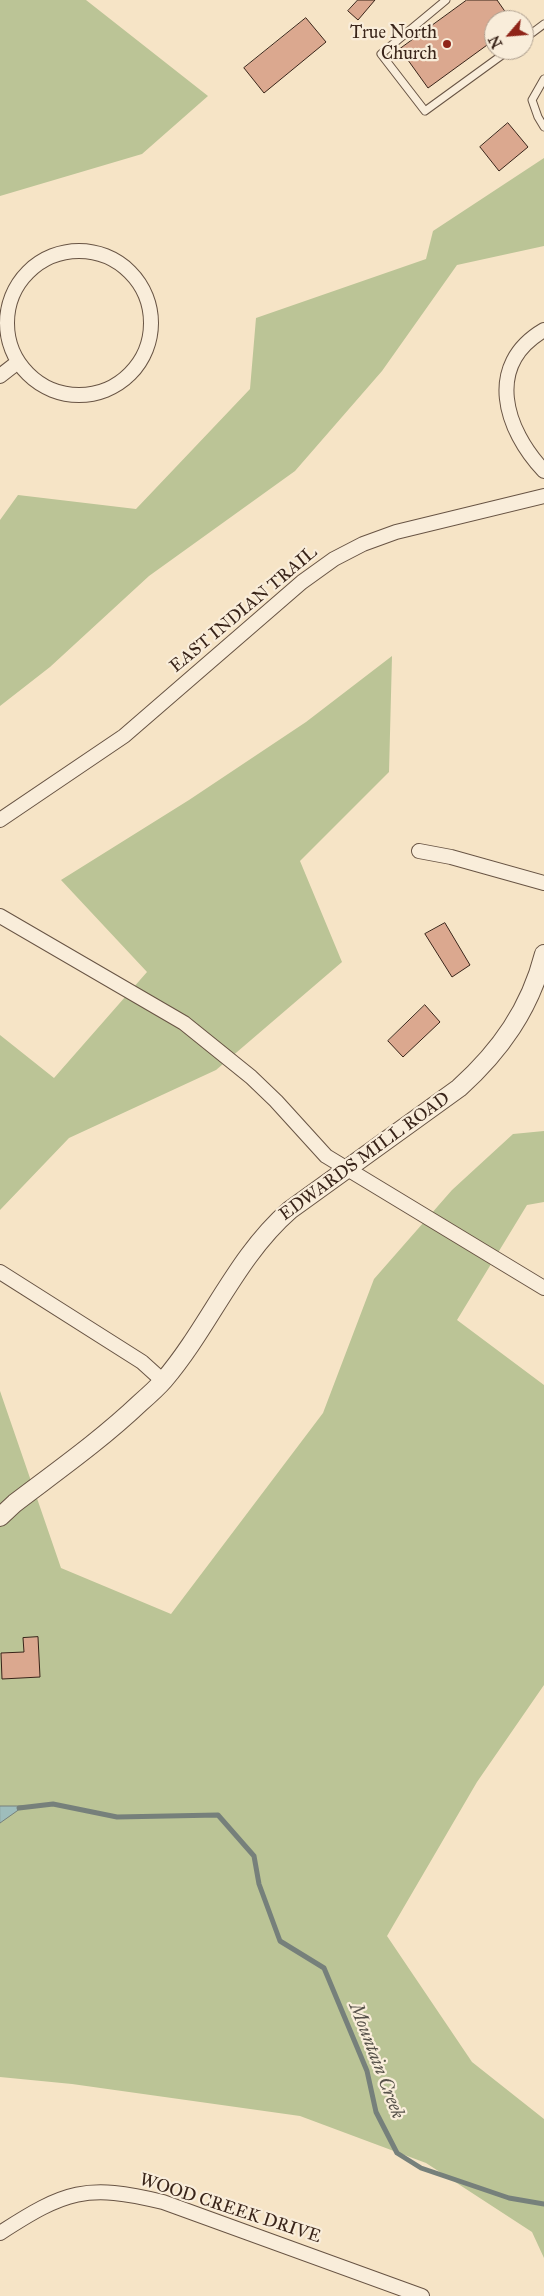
<!DOCTYPE html>
<style>
body{margin:0}
#map{position:relative;width:544px;height:2296px;overflow:hidden;background:#f6e4c6;font-family:"IM FELL Great Primer",serif}
canvas{display:block}
.north{position:absolute;left:484px;top:10px;width:50px;height:50px;box-sizing:border-box;background:#f9edda;border:1px solid #ac9d8d;border-radius:50%;rotate:243deg;font-size:14px;font-weight:700;line-height:20px;text-align:center;color:#392419}
.north::after{content:'';display:block;margin:auto;width:18px;height:22px;background:#8f2418;clip-path:polygon(50% 0,100% 100%,50% 72%,0 100%)}
</style>
<div id="map">
<canvas width="544" height="2296"></canvas>
<div class="north">N</div>
</div>
<script>
const c = document.querySelector('canvas').getContext('2d');
c.lineJoin = 'round';
function fillPath(path, color) { c.fillStyle = color; c.fill(path, 'evenodd'); }
function stroke(path, color, width, dash) { c.strokeStyle = color; c.lineWidth = width; c.lineCap = dash ? 'butt' : 'round'; c.setLineDash(dash || []); c.stroke(path); }
function write(font, color, halo, rows, align = 'center') {
  c.font = font + ' "IM FELL Great Primer",serif'; c.lineWidth = 4.5; c.setLineDash([]); c.textBaseline = 'middle'; c.strokeStyle = halo; c.fillStyle = color; for (const [text, x, y, turn = 0] of rows) {
    c.save(); c.translate(x, y); c.rotate((+turn || 0) * Math.PI / 180); c.textAlign = isNaN(turn) ? turn : align; if (halo) c.strokeText(text, 0, 0); c.fillText(text, 0, 0); c.restore();
  }
}
const green = new Path2D(`
 M 0,0 L 86,0 L 208,96 L 142,154 L 0,196 Z
 M 544,158 L 544,246 L 457,265 L 382,371 L 295,471 L 149,576 L 50,667 L 0,706 L 0,520 L 18,495 L 136,509 L 250,389 L 256,318 L 426,259 L 433,231 Z
 M 392,656 L 389,772 L 300,861 L 342,962 L 216,1070 L 69,1138 L 0,1210 L 0,1035 L 54,1078 L 147,972 L 61,880 L 189,800 L 306,722 Z
 M 544,1131 L 544,1202 L 527,1205 L 457,1320 L 544,1385 L 544,1685 L 477,1782 L 387,1936 L 472,2062 L 544,2119 L 544,2258 L 532,2232 L 426,2163 L 300,2116 L 72,2084 L 0,2077 L 0,1391 L 61,1568 L 171,1614 L 323,1413 L 374,1279 L 452,1190 L 513,1134 Z`);
const water = new Path2D(`
 M 0,1806 L 24,1806 L 0,1823 Z`);
const stream = new Path2D(`
 M 19,1808 L 53,1804 L 117,1817 L 218,1815 L 254,1856 L 259,1884 L 280,1941 L 324,1968 L 367,2071 L 376,2112 L 397,2153 L 421,2168 L 509,2198 L 544,2204`);
const building = new Path2D(`
 M 358,0 L 375,0 L 358,20 L 348,11 Z
 M 467,0 L 497,0 L 511,20 L 494,20 L 494,40 L 428,88 L 400,49 Z
 M 306,18 L 326,42 L 264,93 L 244,68 Z
 M 508,123 L 528,147 L 499,171 L 480,147 Z
 M 445,923 L 470,965 L 452,977 L 425,934 Z
 M 425,1005 L 440,1022 L 403,1057 L 388,1041 Z
 M 38,1637 L 40,1677 L 2,1679 L 1,1653 L 24,1652 L 23,1638 Z`);
const service = new Path2D(`
 M 446,0 L 381,54 L 425,111 L 509,50
 M 524,39 L 544,24
 M 544,79 L 532,100 L 538,117 L 544,127`);
const minor = new Path2D(`
 M7 323a72 72 0 1 1 144 0a72 72 0 1 1-144 0Z
 M 544,330 C 484,365 505,430 544,471
 M 0,376 L 18,362
 M 0,820 L 124,736 L 302,582 L 334,559 L 363,544 L 396,532 L 544,496
 M 419,851 L 451,857 L 544,883
 M 0,916 L 184,1023 L 251,1077 L 276,1101 L 326,1156 L 544,1288
 M 0,1272 L 142,1362 L 163,1381
 M 0,2233 C 65,2191 86,2183 163,2202 L 422,2296`);
const tertiary = new Path2D(`
 M 0,1517 L 15,1503 C 57,1471 101,1440 140,1403 C 148,1396 157,1388 164,1380 C 210,1326 236,1257 290,1210 L 459,1088 C 500,1051 530,1009 544,954`);
const markers = [
 [447,44,5,"#8f2418"]
];
const poiNames = [
 ["True North",437,34],
 ["Church",437,55]
];
const streetNames = [
 ["EAST INDIAN TRAIL",244,610,-40],
 ["EDWARDS MILL ROAD",365,1157,-36],
 ["WOOD CREEK DRIVE",230,2209,18]
];
const waterNames = [
 ["Mountain Creek",376,2061,69]
];
fillPath(green, '#bbc496');
fillPath(water, '#9ebdbc');
stroke(water, '#76807b', 1);
stroke(stream, '#76807b', 5);
fillPath(building, '#dba88f');
stroke(building, '#392419', 1);
stroke(service, '#685444', 9);
stroke(minor, '#685444', 16);
stroke(tertiary, '#685444', 20);
stroke(service, '#f9edda', 7);
stroke(minor, '#f9edda', 14);
stroke(tertiary, '#f9edda', 18);
for (const [x, y, r, color] of markers) { const dot = new Path2D(); dot.arc(x, y, r, 0, 2 * Math.PI); c.fillStyle = color; c.fill(dot); stroke(dot, '#f9edda', 2); }
write('18px', '#392419', '#f9edda', poiNames, 'right');
write('18px', '#392419', '#f9edda', streetNames);
write('italic 19px', '#57524a', '#f9edda', waterNames);
</script>
